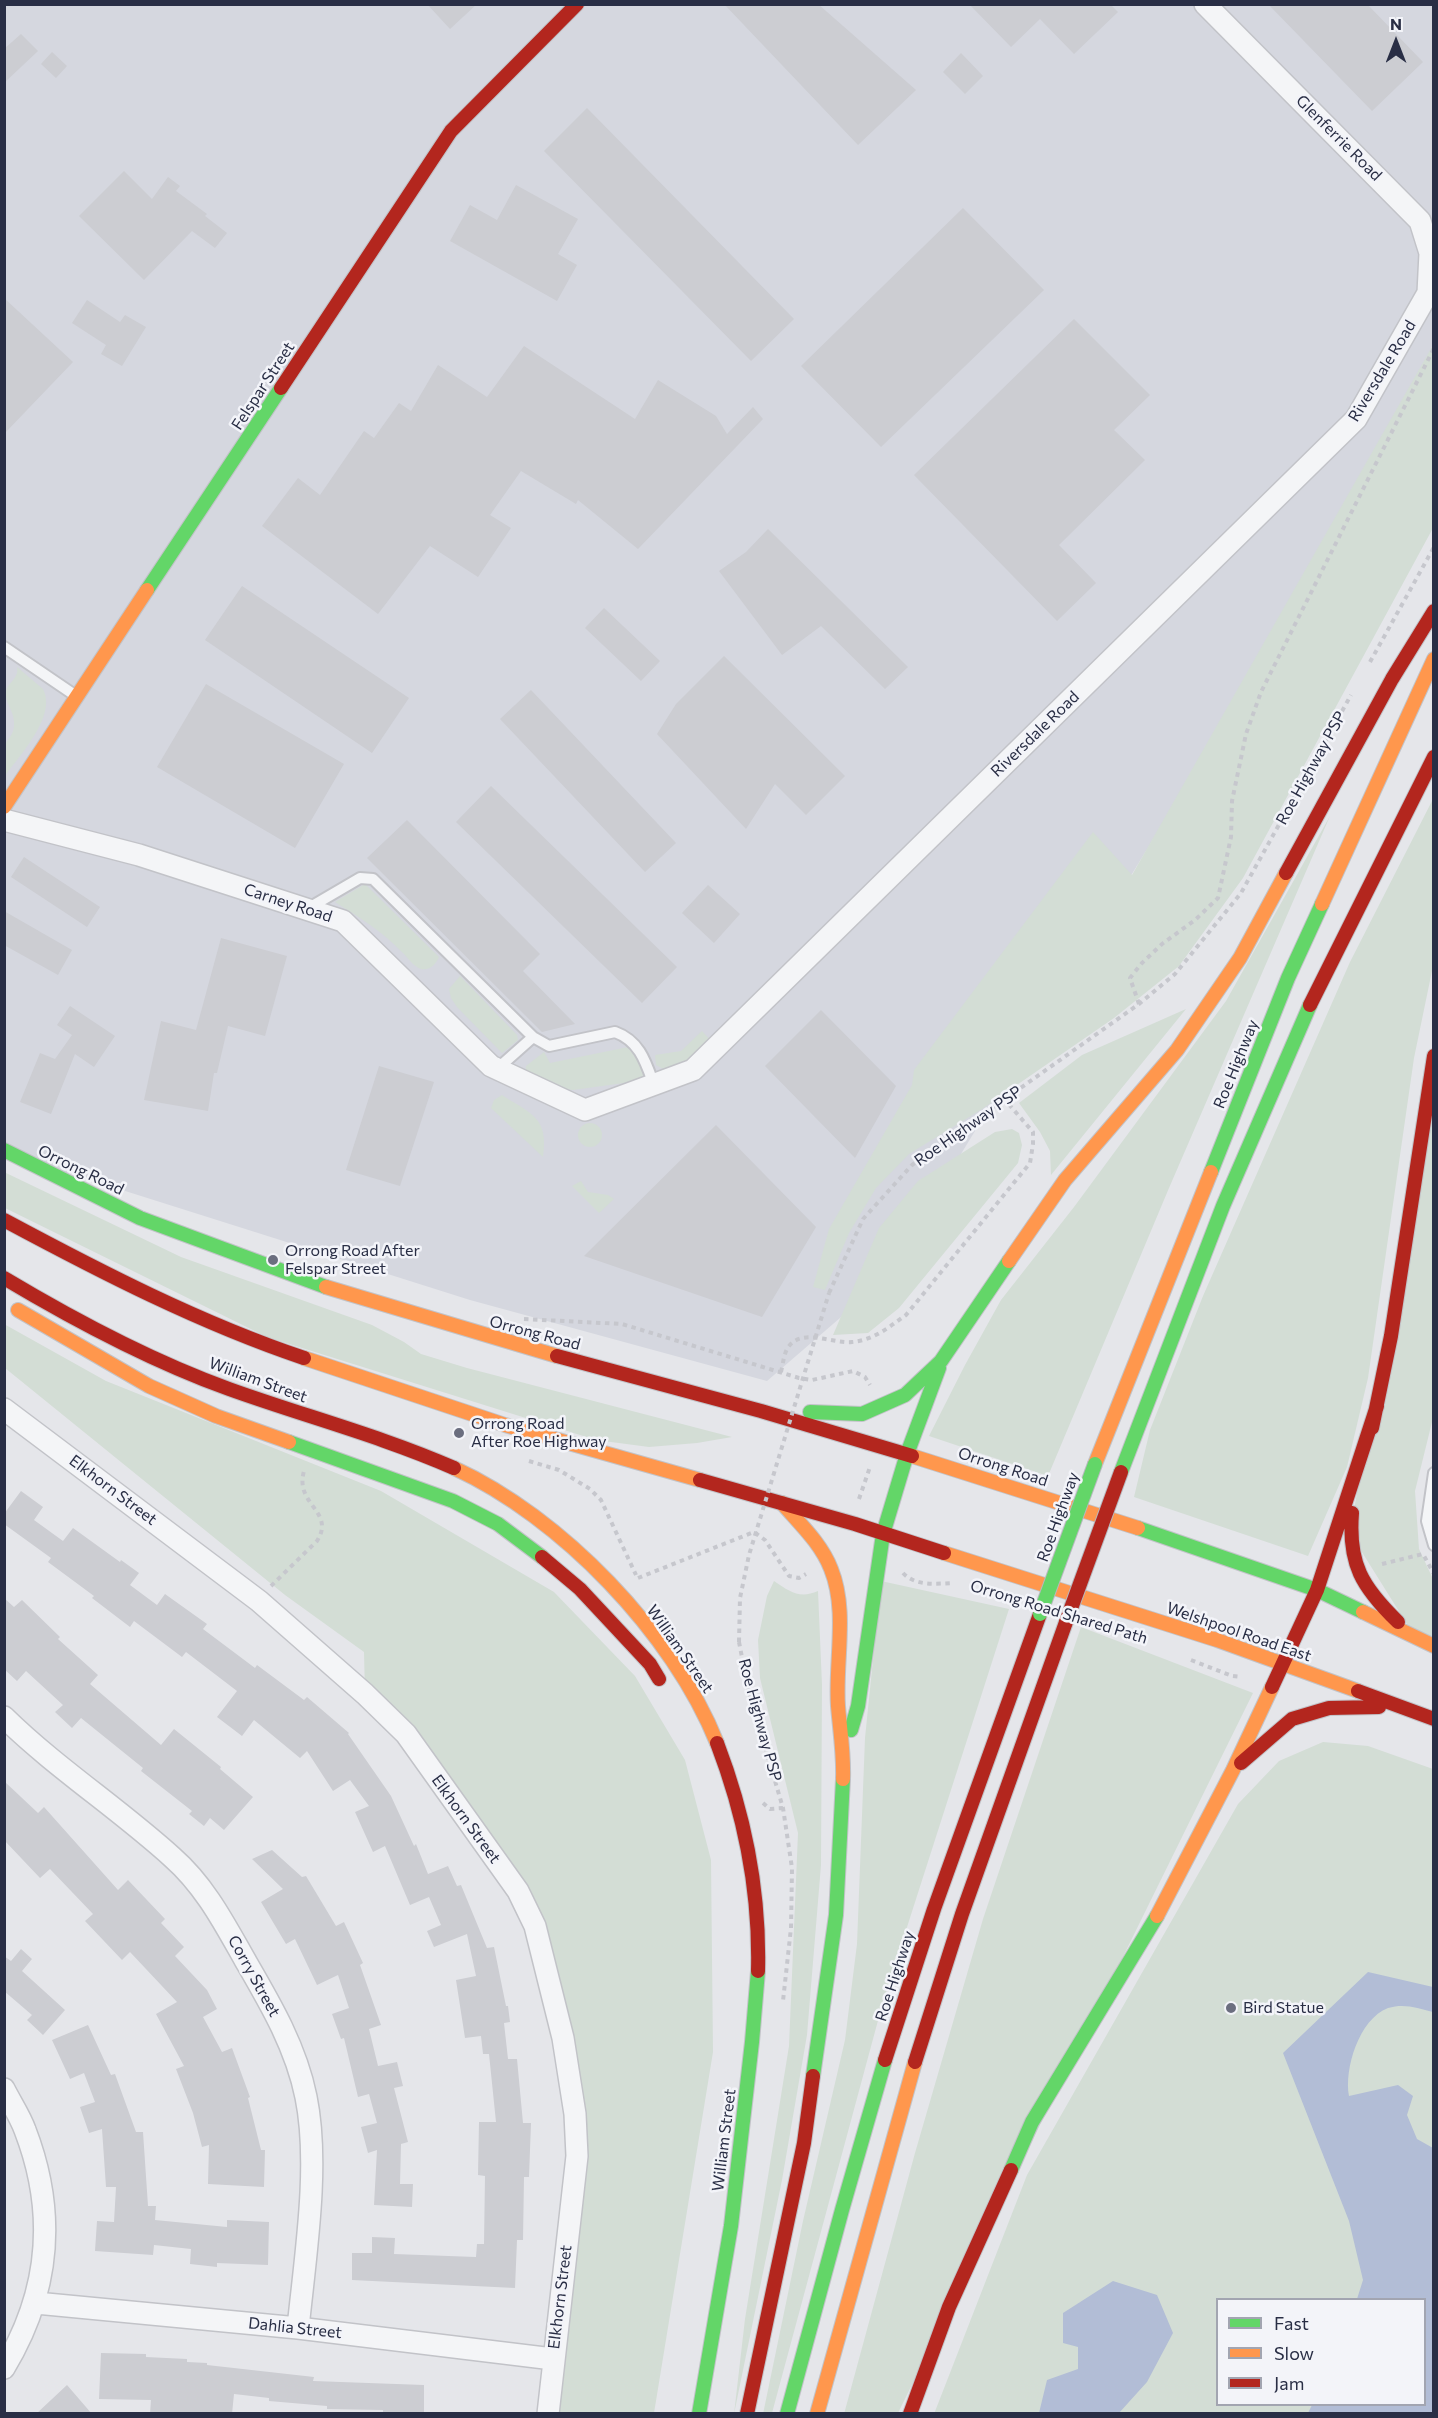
<!DOCTYPE html>
<style>
body{margin:0}
#map{position:relative;width:1438px;height:2418px;overflow:hidden;background:#e5e6ea;font-family:Commissioner,sans-serif}
canvas{display:block}
.frame{position:absolute;inset:0;border:6px solid #292e45;pointer-events:none}
.legend{position:absolute;left:1216px;top:2298px;width:210px;height:108px;box-sizing:border-box;background:#f3f4f9;border:2px solid #a2a5b1;margin:0;padding:8px 10px;list-style:none;font-size:18px;color:#292e45}
.legend li{display:flex;align-items:center;gap:12px;height:30px}
.legend b{width:30px;border:2px solid #a2a5b1}
.north{position:absolute;left:1366px;top:12px;width:60px;height:60px;-webkit-text-stroke:4px #f3f4f9;paint-order:stroke;rotate:0deg;font-size:16px;font-weight:700;line-height:24px;text-align:center;color:#292e45}
.north::after{content:'';display:block;margin:auto;width:21px;height:27px;background:#292e45;clip-path:polygon(50% 0,100% 100%,50% 72%,0 100%)}
</style>
<div id="map">
<canvas width="1438" height="2418"></canvas>
<div class="frame"></div>
<ul class="legend">
<li><b style="height:8px;background:#63d668"></b>Fast</li>
<li><b style="height:8px;background:#ff974d"></b>Slow</li>
<li><b style="height:8px;background:#b3261e"></b>Jam</li>
</ul>
<div class="north">N</div>
</div>
<script>
const c = document.querySelector('canvas').getContext('2d');
c.lineJoin = 'round';
function fillPath(path, color) { c.fillStyle = color; c.fill(path, 'evenodd'); }
function stroke(path, color, width, dash) { c.strokeStyle = color; c.lineWidth = width; c.lineCap = dash ? 'butt' : 'round'; c.setLineDash(dash || []); c.stroke(path); }
function write(font, color, halo, rows, align = 'center') {
  c.font = font + ' Commissioner,sans-serif'; c.lineWidth = 5; c.setLineDash([]); c.textBaseline = 'middle'; c.strokeStyle = halo; c.fillStyle = color; for (const [text, x, y, turn = 0] of rows) {
    c.save(); c.translate(x, y); c.rotate((+turn || 0) * Math.PI / 180); c.textAlign = isNaN(turn) ? turn : align; if (halo) c.strokeText(text, 0, 0); c.fillText(text, 0, 0); c.restore();
  }
}
const built = new Path2D(`
 M 5,5 L 1433,5 L 1433,381 L 884,1280 L 767,1381 L 470,1300 L 5,1153 Z`);
const green = new Path2D(`
 M 1433,345 L 1433,528 L 1243,878 L 1179,966 L 1114,1018 L 982,1109 L 909,1154 L 876,1188 L 849,1233 L 825,1290 L 813,1287 L 829,1229 L 912,1085 L 914,1070 L 1093,832 L 1132,875 Z
 M 17,667 L 43,689 C 57,716 20,755 5,776 C 4,767 3,756 4,748 C 7,737 15,736 14,722 C 14,711 4,702 6,691 C 9,681 19,679 17,667 Z
 M 1433,799 L 1433,966 L 1414,1058 L 1368,1378 L 1347,1467 L 1308,1556 L 1134,1497 L 1150,1430 L 1203,1296 L 1350,962 Z
 M 1330,816 L 1169,1188 L 1048,1476 L 929,1436 L 965,1365 L 1001,1300 L 1074,1207 L 1226,1001 Z
 M 365,884 L 439,957 C 436,964 430,971 421,969 C 414,967 408,958 403,953 C 383,932 359,917 335,902 Z
 M 460,976 L 517,1035 L 518,1040 L 502,1053 L 457,1007 L 451,998 L 449,989 Z
 M 1186,1009 L 1051,1175 L 1050,1151 L 1040,1132 L 1019,1103 L 1082,1055 Z
 M 702,1031 L 712,1042 L 684,1063 L 665,1070 L 656,1065 L 655,1055 L 681,1051 Z
 M 633,1046 L 646,1080 L 573,1090 L 552,1087 L 525,1074 L 526,1066 L 544,1052 L 550,1063 Z
 M 1433,1056 L 1433,1418 L 1415,1491 L 1419,1549 L 1433,1579 L 1433,1643 L 1415,1637 L 1350,1533 Z
 M 502,1095 C 531,1114 549,1117 543,1157 L 491,1108 L 494,1100 Z
 M578 1135a12 12 0 1 1 24 0a12 12 0 1 1-24 0Z
 M 1012,1129 L 1019,1133 L 1022,1145 L 1018,1163 L 899,1308 L 868,1333 L 833,1335 L 879,1228 L 918,1181 L 995,1132 Z
 M 4,1172 L 181,1257 L 372,1325 L 404,1342 L 421,1354 L 467,1368 L 732,1437 L 697,1443 L 649,1447 L 596,1440 L 267,1337 L 5,1208 Z
 M 581,1181 L 588,1192 L 608,1195 L 614,1199 L 599,1213 L 572,1186 Z
 M 4,1324 L 106,1381 L 381,1491 L 554,1592 L 635,1676 L 685,1760 L 711,1860 L 713,2052 L 654,2413 L 550,2413 L 577,2156 L 535,1926 L 365,1694 L 364,1652 L 285,1595 L 5,1368 Z
 M 774,1581 C 790,1592 800,1599 818,1591 L 822,1685 L 821,1865 L 807,2035 L 782,2180 L 734,2414 L 745,2319 L 789,2046 L 798,1833 L 760,1678 L 758,1640 L 767,1596 Z
 M 881,1581 L 1009,1609 L 883,2002 L 772,2413 L 763,2414 L 803,2221 L 845,2040 L 857,1944 L 865,1738 Z
 M 1081,1627 L 1253,1693 L 898,2413 L 844,2414 L 915,2153 L 983,1919 Z
 M 1323,1742 L 1368,1746 L 1433,1769 L 1433,2413 L 934,2414 L 1027,2175 L 1238,1804 L 1279,1761 ZM 1218,2300 L 1424,2300 L 1424,2404 L 1218,2404 Z`);
const water = new Path2D(`
 M 1368,1972 L 1433,1987 L 1433,2012 C 1418,2008 1404,2003 1388,2008 C 1359,2019 1344,2069 1349,2096 L 1398,2085 L 1413,2096 L 1407,2115 L 1417,2139 L 1433,2148 L 1433,2413 L 1308,2413 L 1312,2405 L 1424,2404 L 1424,2300 L 1357,2299 L 1363,2280 L 1349,2221 L 1283,2053 Z
 M 1113,2281 L 1157,2295 L 1173,2333 L 1147,2382 L 1119,2413 L 1039,2413 L 1047,2380 L 1078,2369 L 1078,2347 L 1063,2343 L 1063,2313 Z`);
const building = new Path2D(`
 M 427,4 L 477,4 L 450,29 Z
 M 724,4 L 818,4 L 916,90 L 858,145 Z
 M 969,4 L 1110,4 L 1118,12 L 1074,54 L 1040,19 L 1011,47 Z
 M 1268,4 L 1367,4 L 1423,62 L 1372,111 Z
 M 21,34 L 38,51 L 4,83 L 4,49 Z
 M 52,52 L 67,66 L 56,78 L 41,64 Z
 M 961,53 L 983,76 L 965,94 L 943,72 Z
 M 587,108 L 794,319 L 751,361 L 544,151 Z
 M 124,171 L 152,199 L 168,177 L 180,186 L 176,191 L 207,214 L 205,216 L 227,233 L 215,248 L 192,231 L 144,280 L 79,216 Z
 M 516,185 L 578,219 L 558,254 L 577,265 L 557,301 L 450,241 L 470,205 L 497,220 Z
 M 963,208 L 1044,290 L 881,447 L 801,366 Z
 M 4,298 L 73,362 L 4,434 Z
 M 87,300 L 120,322 L 125,315 L 146,327 L 122,366 L 101,354 L 106,345 L 72,323 Z
 M 1074,319 L 1150,395 L 1114,430 L 1145,460 L 1059,545 L 1096,583 L 1057,621 L 914,475 Z
 M 524,346 L 635,419 L 658,380 L 716,416 L 727,434 L 753,407 L 763,419 L 638,549 L 578,500 L 576,504 L 521,471 L 490,515 L 511,528 L 478,577 L 430,546 L 378,614 L 262,526 L 298,478 L 320,495 L 364,431 L 374,438 L 399,403 L 411,411 L 438,365 L 487,397 Z
 M 768,529 L 908,667 L 885,689 L 821,626 L 782,655 L 719,571 L 746,552 Z
 M 242,586 L 409,698 L 372,753 L 205,640 Z
 M 604,608 L 660,661 L 641,681 L 585,628 Z
 M 724,656 L 845,776 L 806,815 L 775,784 L 746,829 L 657,734 L 676,704 Z
 M 206,684 L 344,764 L 295,848 L 157,767 Z
 M 531,690 L 676,843 L 645,872 L 500,719 Z
 M 491,786 L 677,967 L 642,1003 L 456,822 Z
 M 407,820 L 540,954 L 523,971 L 575,1024 L 542,1032 L 367,858 Z
 M 24,857 L 100,907 L 87,927 L 11,877 Z
 M 708,885 L 740,914 L 714,943 L 682,913 Z
 M 4,911 L 72,950 L 58,975 L 4,945 Z
 M 221,938 L 287,956 L 265,1036 L 228,1026 L 217,1073 L 214,1073 L 208,1111 L 144,1100 L 161,1021 L 196,1030 Z
 M 70,1006 L 115,1036 L 94,1067 L 75,1054 L 51,1114 L 20,1102 L 40,1053 L 55,1059 L 72,1035 L 57,1025 Z
 M 821,1010 L 896,1086 L 855,1158 L 765,1066 Z
 M 379,1066 L 434,1082 L 400,1186 L 346,1170 Z
 M 716,1125 L 816,1227 L 762,1317 L 584,1256 Z
 M 21,1491 L 43,1507 L 34,1520 L 63,1541 L 73,1528 L 120,1562 L 121,1560 L 139,1573 L 130,1585 L 157,1605 L 165,1594 L 207,1624 L 203,1629 L 255,1668 L 257,1665 L 304,1700 L 307,1697 L 349,1733 L 348,1734 L 391,1796 L 414,1846 L 416,1844 L 428,1874 L 448,1866 L 457,1886 L 461,1885 L 487,1948 L 494,1947 L 506,2006 L 508,2006 L 510,2022 L 504,2023 L 508,2059 L 517,2059 L 523,2123 L 531,2123 L 529,2177 L 524,2177 L 523,2240 L 517,2240 L 515,2288 L 352,2280 L 352,2253 L 372,2253 L 372,2237 L 395,2238 L 394,2254 L 476,2257 L 477,2244 L 484,2244 L 485,2176 L 478,2175 L 479,2122 L 496,2122 L 489,2054 L 483,2054 L 481,2036 L 465,2038 L 456,1980 L 476,1976 L 467,1934 L 434,1947 L 427,1931 L 441,1925 L 429,1897 L 410,1905 L 385,1846 L 373,1852 L 355,1812 L 369,1806 L 350,1780 L 333,1791 L 307,1751 L 300,1758 L 254,1720 L 242,1736 L 217,1717 L 237,1691 L 186,1652 L 182,1657 L 134,1621 L 130,1627 L 92,1598 L 94,1596 L 48,1562 L 51,1558 L 4,1524 L 4,1514 Z
 M 4,1598 L 14,1607 L 22,1600 L 60,1637 L 58,1639 L 98,1675 L 90,1684 L 161,1745 L 174,1729 L 221,1767 L 220,1769 L 253,1797 L 224,1830 L 210,1818 L 204,1826 L 189,1814 L 192,1811 L 141,1771 L 143,1768 L 81,1718 L 72,1728 L 55,1712 L 63,1705 L 26,1671 L 17,1681 L 4,1669 Z
 M 4,1781 L 38,1813 L 44,1807 L 118,1890 L 128,1880 L 165,1919 L 161,1923 L 184,1947 L 175,1956 L 207,1990 L 217,2009 L 203,2017 L 222,2052 L 232,2048 L 250,2097 L 248,2098 L 261,2150 L 265,2150 L 264,2187 L 208,2184 L 209,2145 L 202,2147 L 193,2113 L 176,2069 L 184,2066 L 156,2014 L 177,2002 L 130,1952 L 122,1960 L 85,1921 L 93,1914 L 50,1869 L 40,1878 L 4,1840 Z
 M 272,1850 L 302,1877 L 306,1876 L 336,1926 L 344,1922 L 363,1963 L 360,1965 L 381,2025 L 369,2029 L 378,2066 L 397,2062 L 403,2086 L 394,2088 L 408,2142 L 401,2144 L 400,2184 L 413,2184 L 412,2207 L 374,2205 L 377,2150 L 368,2153 L 361,2127 L 377,2123 L 369,2094 L 358,2097 L 344,2038 L 341,2039 L 332,2014 L 349,2008 L 338,1975 L 317,1985 L 295,1939 L 286,1944 L 261,1902 L 283,1889 L 252,1859 Z
 M 21,1949 L 32,1959 L 22,1971 L 65,2010 L 43,2035 L 27,2020 L 32,2015 L 4,1991 L 4,1956 L 11,1961 Z
 M 88,2025 L 111,2075 L 115,2074 L 136,2132 L 143,2132 L 148,2206 L 156,2206 L 155,2220 L 227,2227 L 227,2220 L 269,2222 L 268,2265 L 217,2263 L 217,2267 L 190,2264 L 191,2249 L 154,2245 L 153,2255 L 95,2251 L 97,2221 L 114,2222 L 116,2187 L 106,2187 L 102,2129 L 89,2133 L 80,2107 L 95,2102 L 84,2073 L 70,2079 L 52,2040 Z
 M 101,2353 L 146,2354 L 146,2357 L 187,2359 L 187,2362 L 207,2363 L 207,2365 L 314,2377 L 313,2381 L 424,2385 L 424,2414 L 383,2414 L 383,2410 L 327,2409 L 327,2406 L 269,2401 L 269,2398 L 234,2394 L 232,2414 L 150,2414 L 151,2400 L 99,2399 Z
 M 67,2385 L 92,2414 L 36,2414 Z`);
const path = new Path2D(`
 M 1370,662 L 1434,547
 M 1139,1004 L 1130,978 L 1142,963 L 1162,944 L 1195,920 L 1218,898 L 1231,837 L 1232,801 L 1246,734 L 1261,692 L 1434,348
 M 829,1293 L 863,1219 L 912,1165 L 1139,1004 L 1175,974 L 1241,893 L 1351,695
 M 524,1319 L 622,1324 L 799,1378 L 812,1380 L 853,1371 L 865,1377 L 870,1385
 M 781,1372 C 783,1364 784,1352 789,1346 C 803,1328 834,1344 852,1342 C 874,1340 889,1327 906,1315 L 1030,1163 L 1033,1144 L 1033,1132 L 1005,1100
 M 529,1461 L 559,1470 L 590,1489 L 601,1500 L 636,1575
 M 859,1499 L 870,1467
 M 1382,1564 L 1423,1554 L 1434,1574
 M 903,1573 C 915,1586 935,1584 952,1583
 M 638,1578 L 754,1532 L 765,1540 L 789,1576 L 799,1578 L 806,1574
 M 271,1586 L 317,1541 C 336,1511 294,1505 304,1471
 M 739,1642 L 749,1693 L 783,1808 L 792,1868 L 791,1928 L 783,2001
 M 1191,1660 L 1232,1676 L 1241,1677
 M 763,1803 L 770,1809 L 783,1808`);
const lane = new Path2D(`
 M 4,647 L 76,696
 M 307,909 L 360,878 L 373,879 L 533,1037 L 549,1046 L 615,1032 C 640,1041 646,1063 654,1085
 M 497,1069 L 533,1037
 M 1434,1473 L 1427,1521 L 1434,1545`);
const street = new Path2D(`
 M 4,820 L 139,855 L 343,921 L 491,1066 L 585,1110 L 693,1070 L 1356,419 L 1428,293 L 1430,253 L 1420,221 L 1205,4
 M 4,1409 L 259,1601 L 365,1694 L 406,1734 L 518,1891 L 535,1926 L 563,2038 L 575,2114 L 577,2156 L 548,2414
 M 4,1717 C 56,1768 118,1808 172,1857 C 205,1886 224,1923 245,1960 C 270,2003 296,2047 306,2097 C 320,2165 305,2258 298,2328
 M 4,2089 C 11,2103 20,2116 25,2130 C 57,2213 50,2292 4,2368
 M 36,2303 L 298,2328 L 553,2359`);
const fast = new Path2D(`
 M 147,590 L 281,388
 M 4,1150 L 140,1218 L 326,1287
 M 1211,1172 L 1288,978 L 1322,904
 M 810,1412 L 862,1414 L 905,1395 L 941,1361 L 1009,1261
 M 289,1442 L 453,1501 L 498,1524 L 542,1557
 M 1121,1472 L 1223,1206 L 1310,1005
 M 1138,1528 L 1317,1590 L 1363,1612
 M 851,1730 L 858,1706 L 883,1534 L 907,1454 L 939,1368
 M 813,2076 L 836,1915 L 843,1779
 M 1011,2170 L 1032,2122 L 1157,1916
 M 699,2414 L 731,2226 L 752,2042 L 758,1971
 M 787,2414 L 842,2210 L 885,2060`);
const slow = new Path2D(`
 M 4,807 L 147,590
 M 1322,904 L 1434,659
 M 1009,1261 L 1065,1180 L 1177,1050 L 1240,958 L 1286,873
 M 326,1287 L 557,1356
 M 18,1310 L 149,1386 L 216,1416 L 289,1442
 M 304,1358 L 505,1425 L 700,1480
 M 912,1456 L 1138,1528
 M 1095,1464 L 1211,1172
 M 454,1468 C 561,1517 673,1633 717,1743
 M 782,1503 C 799,1523 821,1543 831,1569 C 848,1611 835,1661 838,1706 C 840,1730 844,1754 843,1779
 M 944,1553 L 1217,1640 L 1358,1691
 M 1363,1612 L 1434,1646
 M 1157,1916 L 1233,1770 L 1272,1687
 M 817,2414 L 915,2062`);
const jam = new Path2D(`
 M 281,388 L 451,131 L 577,4
 M 1286,873 L 1392,679 L 1434,611
 M 1310,1005 L 1434,757
 M 4,1220 C 101,1272 200,1323 304,1358
 M 4,1278 C 76,1321 151,1361 229,1389 C 304,1416 381,1436 454,1468
 M 557,1356 L 761,1411 L 912,1456
 M 1372,1428 L 1391,1336 L 1434,1056
 M 700,1480 L 855,1524 L 944,1553
 M 1352,1513 C 1348,1564 1362,1587 1398,1622
 M 542,1557 L 580,1589 L 650,1664 L 659,1679
 M 1272,1687 L 1317,1590 L 1377,1406
 M 1358,1691 L 1434,1719
 M 717,1743 C 745,1816 760,1893 758,1971
 M 1241,1763 L 1292,1719 L 1329,1708 L 1379,1707
 M 885,2060 L 934,1909 L 1040,1614
 M 915,2062 L 962,1914 L 1066,1622
 M 747,2414 L 804,2143 L 813,2076
 M 910,2414 L 949,2307 L 1011,2170`);
const pathBridge = new Path2D(`
 M 739,1642 L 740,1598 L 749,1555 L 829,1293`);
const fastBridge = new Path2D(`
 M 1040,1614 L 1095,1464`);
const jamBridge = new Path2D(`
 M 1066,1622 L 1121,1472`);
const markers = [
 [273,1260,6,"#6b6e7f"],
 [459,1433,6,"#6b6e7f"],
 [1231,2008,6,"#6b6e7f"]
];
const streetNames = [
 ["Glenferrie Road",1339,138,45],
 ["Riversdale Road",1382,371,-59],
 ["Felspar Street",263,386,-57],
 ["Riversdale Road",1035,734,-44],
 ["Roe Highway PSP",1311,768,-61],
 ["Carney Road",288,903,18],
 ["Roe Highway",1236,1064,-68],
 ["Roe Highway PSP",968,1126,-35],
 ["Orrong Road",81,1170,26],
 ["Orrong Road",535,1333,15],
 ["William Street",258,1380,20],
 ["Orrong Road",1003,1467,18],
 ["Elkhorn Street",113,1490,37],
 ["Roe Highway",1058,1517,-70],
 ["Orrong Road Shared Path",1059,1612,17],
 ["Welshpool Road East",1239,1632,19],
 ["William Street",680,1649,55],
 ["Roe Highway PSP",760,1720,75],
 ["Elkhorn Street",466,1819,54],
 ["Corry Street",254,1976,61],
 ["Roe Highway",895,1976,-72],
 ["William Street",724,2140,-83],
 ["Elkhorn Street",560,2297,-83],
 ["Dahlia Street",295,2328,6]
];
const poiNames = [
 ["Orrong Road After",285,1251],
 ["Felspar Street",285,1269],
 ["Orrong Road",471,1424],
 ["After Roe Highway",471,1442],
 ["Bird Statue",1243,2008]
];
fillPath(built, '#d5d7df');
fillPath(green, '#d3ddd5');
fillPath(water, '#b2bdd6');
fillPath(building, '#cccdd2');
stroke(lane, '#c2c3c8', 14);
stroke(street, '#c2c3c8', 24);
stroke(fast, '#c2c3c8', 16);
stroke(slow, '#c2c3c8', 16);
stroke(jam, '#c2c3c8', 16);
stroke(path, '#c6c7cd', 4, [4.5, 4.5]);
stroke(lane, '#f4f5f7', 10);
stroke(street, '#f4f5f7', 21);
stroke(fast, '#63d668', 14);
stroke(slow, '#ff974d', 14);
stroke(jam, '#b3261e', 14);
stroke(fastBridge, '#b7b9bf', 16, []);
stroke(jamBridge, '#b7b9bf', 16, []);
stroke(pathBridge, '#c6c7cd', 4, [4.5, 4.5]);
stroke(fastBridge, '#63d668', 14);
stroke(jamBridge, '#b3261e', 14);
for (const [x, y, r, color] of markers) { const dot = new Path2D(); dot.arc(x, y, r, 0, 2 * Math.PI); c.fillStyle = color; c.fill(dot); stroke(dot, '#f3f4f9', 2); }
write('16px', '#292e45', '#f3f4f9', streetNames);
write('16px', '#292e45', '#f3f4f9', poiNames, 'left');
</script>
